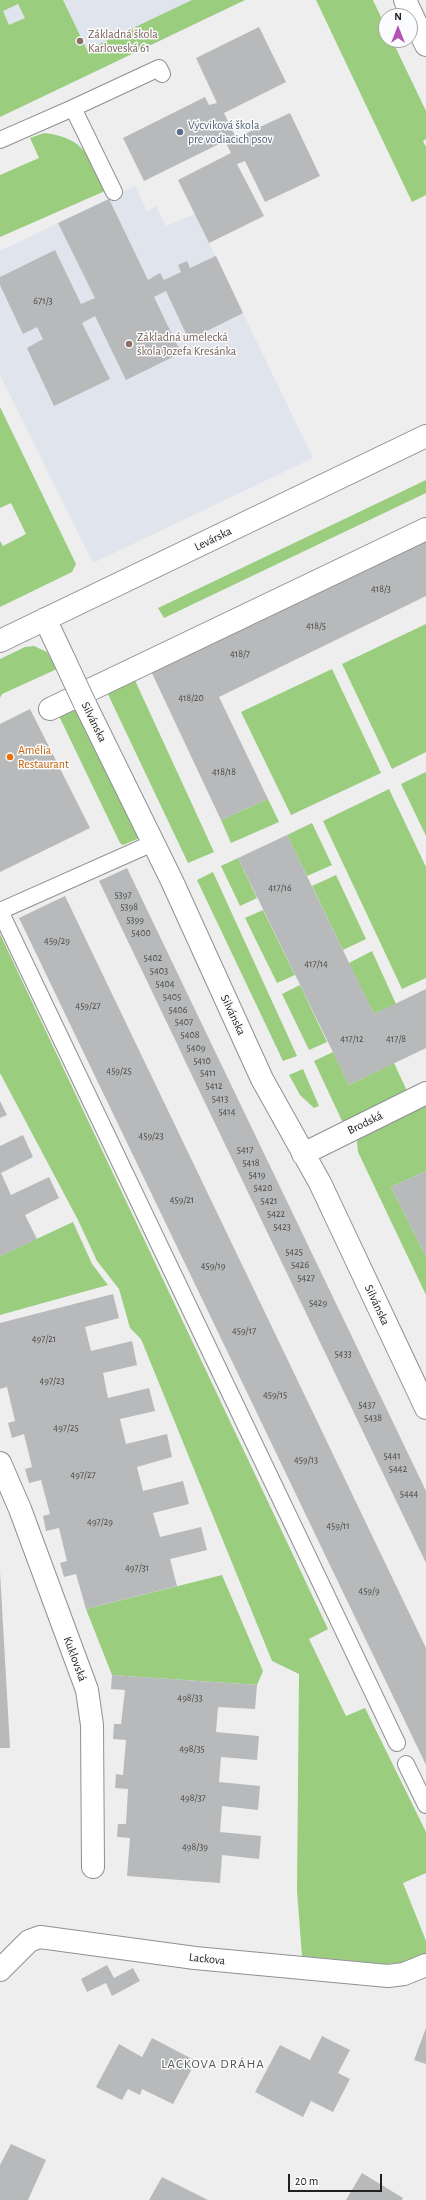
<!DOCTYPE html>
<meta charset="utf-8">
<style>
body{margin:0}
#map{position:relative;width:426px;height:2200px;overflow:hidden;background:#eeeeef;font-family:"Alegreya Sans",sans-serif}
canvas{display:block}
.north{position:absolute;left:378px;top:8px;width:40px;height:40px;box-sizing:border-box;background:#fbfcfd;border:1px solid #a4a4a5;border-radius:50%;rotate:0deg;font-size:11px;font-weight:700;line-height:16px;text-align:center;color:#212121}
.north::after{content:'';display:block;margin:auto;width:14px;height:18px;background:#b551b7;clip-path:polygon(50% 0,100% 100%,50% 72%,0 100%)}
.scale{position:absolute;left:288px;top:2174px;width:94px;height:18px;box-sizing:border-box;border:2px solid #212121;border-top:0;padding-left:5px;font-size:12px;line-height:14px;white-space:nowrap;color:#212121;-webkit-text-stroke:3px #fbfcfd;paint-order:stroke}
</style>
<div id="map">
<canvas width="426" height="2200"></canvas>
<div class="north">N</div>
<div class="scale">20 m</div>
</div>
<script>
const c = document.querySelector('canvas').getContext('2d');
c.lineJoin = 'round';
function fillPath(path, color) { c.fillStyle = color; c.fill(path, 'evenodd'); }
function stroke(path, color, width, dash) { c.strokeStyle = color; c.lineWidth = width; c.lineCap = dash ? 'butt' : 'round'; c.setLineDash(dash || []); c.stroke(path); }
function write(font, color, halo, rows, align = 'center') {
  c.font = font + ' "Alegreya Sans",sans-serif'; c.lineWidth = 3; c.setLineDash([]); c.textBaseline = 'middle'; c.strokeStyle = halo; c.fillStyle = color; for (const [text, x, y, turn = 0] of rows) {
    c.save(); c.translate(x, y); c.rotate((+turn || 0) * Math.PI / 180); c.textAlign = isNaN(turn) ? turn : align; if (halo) c.strokeText(text, 0, 0); c.fillText(text, 0, 0); c.restore();
  }
}
const built = new Path2D(`
 M 0,0 L 245,0 L 0,117 Z
 M 135,186 L 147,211 L 156,206 L 166,226 L 195,214 L 313,458 L 93,563 L 0,375 L 0,251 Z`);
const green = new Path2D(`
 M 0,0 L 63,0 L 87,50 L 192,0 L 245,0 L 0,117 ZM 18,4 L 25,18 L 9,25 L 3,11 Z
 M 316,0 L 373,0 L 386,28 L 386,40 L 392,40 L 426,111 L 426,139 L 423,141 L 426,147 L 426,195 L 412,202 Z
 M 44,133 C 86,138 89,157 105,191 L 0,237 L 0,175 L 39,158 L 30,138 Z
 M 0,407 L 76,564 L 72,572 L 0,607 L 0,541 L 3,546 L 26,534 L 11,503 L 0,508 Z
 M 426,480 L 426,493 L 164,618 L 158,608 Z
 M 426,624 L 426,752 L 392,769 L 342,664 Z
 M 34,646 L 47,652 L 57,669 L 2,694 L 0,698 L 0,659 L 25,647 Z
 M 332,669 L 381,773 L 291,815 L 241,712 Z
 M 133,676 L 214,852 L 188,863 L 105,688 Z
 M 76,704 L 142,837 L 123,845 L 120,843 L 58,714 Z
 M 426,772 L 426,836 L 401,784 Z
 M 389,789 L 426,867 L 426,978 L 402,989 L 323,821 Z
 M 268,799 L 279,822 L 231,843 L 221,820 Z
 M 312,823 L 332,865 L 307,876 L 287,835 Z
 M 238,858 L 257,898 L 240,906 L 221,866 Z
 M 213,872 L 297,1056 L 283,1061 L 197,880 Z
 M 336,875 L 366,939 L 343,950 L 312,886 Z
 M 263,910 L 295,975 L 277,983 L 245,918 Z
 M 0,934 L 328,1629 L 309,1639 L 346,1716 L 365,1708 L 426,1832 L 426,1873 L 403,1883 L 426,1941 L 426,1954 L 400,1963 L 385,1964 L 302,1956 L 297,1891 L 299,1674 L 272,1661 L 141,1339 L 130,1328 L 119,1289 L 97,1261 L 78,1220 L 0,1073 Z
 M 372,951 L 396,1004 L 374,1014 L 349,963 Z
 M 300,985 L 327,1042 L 309,1050 L 282,994 Z
 M 333,1052 L 349,1085 L 394,1063 L 408,1093 L 348,1120 L 342,1121 L 314,1061 Z
 M 303,1069 L 319,1106 L 314,1108 L 300,1095 L 289,1075 Z
 M 426,1103 L 426,1171 L 391,1187 L 426,1257 L 426,1295 L 358,1152 L 357,1142 L 359,1134 Z
 M 73,1222 L 92,1264 L 108,1285 L 0,1315 L 0,1256 Z
 M 222,1575 L 263,1671 L 257,1685 L 112,1675 L 86,1609 Z`);
const building = new Path2D(`
 M 259,27 L 286,82 L 224,113 L 236,138 L 290,113 L 320,176 L 265,202 L 245,161 L 237,164 L 264,216 L 209,243 L 178,180 L 231,153 L 225,141 L 144,181 L 123,138 L 205,97 L 209,105 L 217,103 L 196,58 Z
 M 109,199 L 148,280 L 160,273 L 164,280 L 181,272 L 178,265 L 187,261 L 190,268 L 216,256 L 243,313 L 189,340 L 166,291 L 154,297 L 181,353 L 126,380 L 95,316 L 82,323 L 110,379 L 54,406 L 27,348 L 43,339 L 37,327 L 23,334 L 0,285 L 0,277 L 55,250 L 81,304 L 95,298 L 58,223 Z
 M 426,540 L 426,596 L 219,697 L 268,799 L 221,820 L 150,669 Z
 M 30,709 L 90,828 L 0,872 L 0,724 Z
 M 287,835 L 374,1014 L 426,989 L 426,1048 L 349,1085 L 238,858 Z
 M 127,868 L 426,1491 L 426,1563 L 185,1061 L 179,1048 L 184,1046 L 179,1048 L 99,881 Z
 M 65,896 L 426,1648 L 426,1765 L 19,918 Z
 M 0,1101 L 7,1115 L 0,1118 Z
 M 23,1135 L 33,1157 L 1,1173 L 11,1195 L 49,1177 L 59,1198 L 25,1215 L 37,1239 L 0,1256 L 0,1146 Z
 M 426,1171 L 426,1257 L 391,1187 Z
 M 113,1294 L 119,1318 L 85,1327 L 91,1351 L 132,1341 L 137,1365 L 103,1373 L 108,1398 L 149,1388 L 155,1411 L 120,1419 L 126,1444 L 167,1434 L 172,1457 L 137,1467 L 143,1491 L 183,1481 L 189,1504 L 153,1513 L 160,1537 L 201,1527 L 207,1550 L 170,1559 L 177,1586 L 86,1609 L 76,1574 L 64,1577 L 60,1563 L 67,1561 L 59,1528 L 46,1531 L 43,1516 L 50,1514 L 41,1480 L 29,1483 L 25,1469 L 32,1467 L 24,1434 L 12,1438 L 8,1423 L 15,1421 L 7,1387 L 0,1389 L 0,1323 Z
 M 0,1572 L 10,1748 L 0,1748 Z
 M 112,1675 L 257,1685 L 255,1709 L 218,1707 L 216,1732 L 259,1736 L 257,1760 L 221,1757 L 219,1782 L 260,1786 L 258,1810 L 222,1806 L 220,1832 L 261,1836 L 259,1859 L 222,1855 L 220,1883 L 127,1876 L 130,1838 L 117,1837 L 118,1824 L 126,1824 L 128,1789 L 115,1788 L 116,1774 L 123,1775 L 126,1740 L 113,1739 L 114,1724 L 121,1724 L 125,1690 L 111,1689 Z
 M 107,1965 L 114,1978 L 133,1968 L 140,1981 L 112,1996 L 106,1983 L 87,1992 L 81,1979 Z
 M 426,2028 L 426,2064 L 414,2060 Z
 M 322,2036 L 350,2050 L 338,2073 L 350,2079 L 333,2112 L 311,2101 L 303,2117 L 255,2092 L 280,2045 L 310,2060 Z
 M 152,2038 L 196,2061 L 173,2104 L 142,2089 L 140,2095 L 128,2089 L 122,2100 L 96,2087 L 119,2044 L 142,2057 Z
 M 11,2144 L 46,2160 L 28,2200 L 0,2200 L 0,2165 Z
 M 362,2173 L 403,2198 L 402,2200 L 346,2200 Z
 M 162,2177 L 208,2200 L 149,2200 Z`);
const lane = new Path2D(`
 M 73,108 L 159,68 L 162,74
 M 0,140 L 73,108 L 114,192
 M 153,843 L 0,911 L 397,1743
 M 406,1764 L 426,1805`);
const street = new Path2D(`
 M 45,619 L 64,659
 M 0,641 L 426,436
 M 85,704 L 172,881 L 262,1079 L 320,1183 L 426,1408
 M 50,709 L 426,529
 M 303,1154 L 426,1093
 M 0,1463 L 20,1509 L 87,1690 L 92,1725 L 93,1867
 M 0,1970 L 29,1941 L 40,1937 L 195,1958 L 388,1976 L 404,1974 L 426,1965`);
const secondary = new Path2D(`
 M 405,0 L 426,45`);
const streetBridge = new Path2D(`
 M 64,659 L 85,704`);
const markers = [
 [80,41,4,"#8d6e63"],
 [180,132,4,"#5c6f8a"],
 [129,344,4,"#8d6e63"],
 [10,757,4,"#e8710a"]
];
const numberNames = [
 ["671/3",43,301],
 ["418/3",381,589],
 ["418/5",316,626],
 ["418/7",240,654],
 ["418/20",191,698],
 ["418/18",224,772],
 ["417/16",280,888],
 ["5397",123,895],
 ["5398",129,907],
 ["5399",135,920],
 ["5400",141,933],
 ["459/29",57,941],
 ["5402",153,958],
 ["417/14",316,964],
 ["5403",159,971],
 ["5404",165,984],
 ["5405",172,997],
 ["459/27",88,1006],
 ["5406",178,1010],
 ["5407",184,1022],
 ["5408",190,1035],
 ["417/12",352,1039],
 ["417/8",396,1039],
 ["5409",196,1048],
 ["5410",202,1061],
 ["459/25",119,1071],
 ["5411",208,1073],
 ["5412",214,1086],
 ["5413",220,1099],
 ["5414",227,1112],
 ["459/23",151,1136],
 ["5417",245,1150],
 ["5418",251,1163],
 ["5419",257,1175],
 ["5420",263,1188],
 ["459/21",182,1200],
 ["5421",269,1201],
 ["5422",276,1214],
 ["5423",282,1227],
 ["5425",294,1252],
 ["5426",300,1265],
 ["459/19",213,1266],
 ["5427",306,1278],
 ["5429",318,1303],
 ["459/17",244,1331],
 ["497/21",44,1339],
 ["5433",343,1354],
 ["497/23",52,1381],
 ["459/15",275,1395],
 ["5437",367,1405],
 ["5438",373,1418],
 ["497/25",66,1428],
 ["5441",392,1456],
 ["459/13",306,1460],
 ["5442",398,1469],
 ["497/27",83,1475],
 ["5444",409,1494],
 ["497/29",100,1522],
 ["459/11",338,1526],
 ["497/31",137,1568],
 ["459/9",369,1591],
 ["498/33",190,1698],
 ["498/35",192,1749],
 ["498/37",193,1798],
 ["498/39",195,1847]
];
const educationNames = [
 ["Základná škola",88,34],
 ["Karloveská 61",88,48],
 ["Základná umelecká",137,337],
 ["škola Jozefa Kresánka",137,351]
];
const serviceNames = [
 ["Výcviková škola",188,125],
 ["pre vodiacich psov",188,139]
];
const streetNames = [
 ["Levárska",213,539,-26],
 ["Silvánska",94,722,64],
 ["Silvánska",233,1015,65],
 ["Brodská",365,1123,-26],
 ["Silvánska",377,1305,65],
 ["Kuklovská",75,1659,70],
 ["Lackova",207,1959,6]
];
const foodNames = [
 ["Amélia",18,750],
 ["Restaurant",18,764]
];
const neighbourhoodNames = [
 ["LACKOVA DRÁHA",213,2064]
];
fillPath(built, '#e0e4ec');
fillPath(green, '#9acd7e');
fillPath(building, '#b8b9ba');
stroke(lane, '#909091', 18);
stroke(street, '#909091', 24);
stroke(secondary, '#909091', 24);
stroke(lane, '#fff', 16);
stroke(street, '#fff', 22);
stroke(secondary, '#fff', 22);
stroke(streetBridge, '#909091', 24, []);
stroke(streetBridge, '#fff', 22);
for (const [x, y, r, color] of markers) { const dot = new Path2D(); dot.arc(x, y, r, 0, 2 * Math.PI); c.fillStyle = color; c.fill(dot); stroke(dot, '#fbfcfd', 1.5); }
write('10px', '#474747', null, numberNames);
write('12px', '#785e54', '#fbfcfd', educationNames, 'left');
write('12px', '#4e5e75', '#fbfcfd', serviceNames, 'left');
write('12px', '#212121', '#fbfcfd', streetNames);
write('12px', '#c56008', '#fbfcfd', foodNames, 'left');
c.letterSpacing = '1px';
write('13px', '#545555', '#fbfcfd', neighbourhoodNames);
c.letterSpacing = '0px';
</script>
